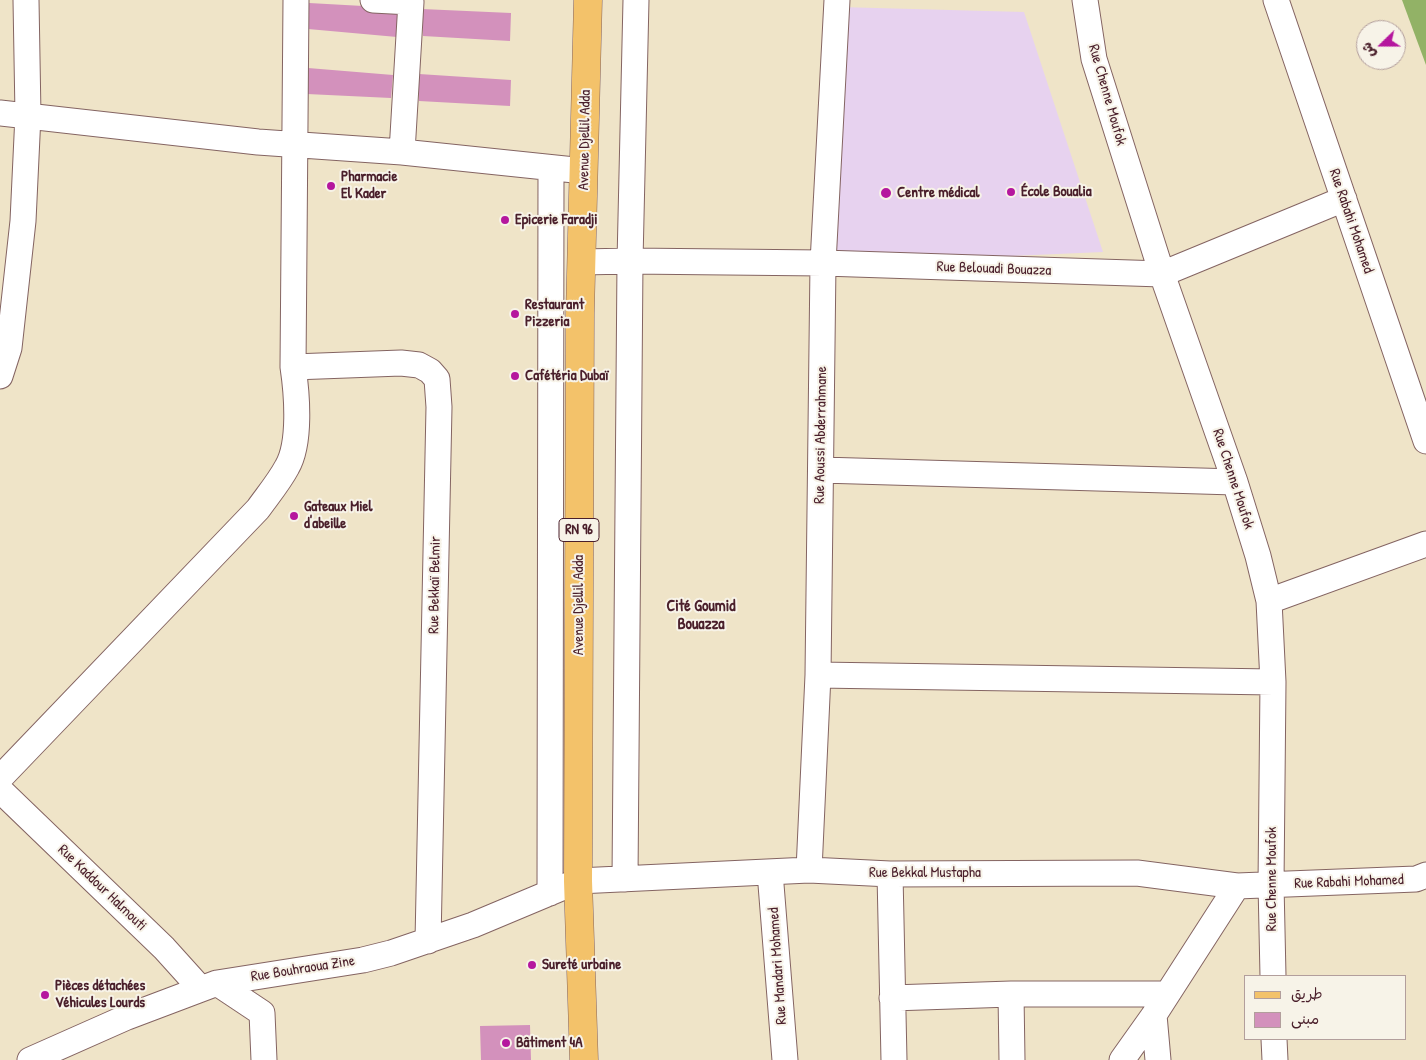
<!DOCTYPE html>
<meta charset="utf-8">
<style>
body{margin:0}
#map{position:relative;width:1426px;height:1060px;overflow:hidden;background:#efe4c8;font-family:"Patrick Hand","Playpen Sans Arabic",sans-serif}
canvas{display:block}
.legend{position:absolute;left:1244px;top:975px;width:162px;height:65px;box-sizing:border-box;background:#f7f3e8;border:1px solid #b29e9c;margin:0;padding:6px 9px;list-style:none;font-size:15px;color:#4a1f2b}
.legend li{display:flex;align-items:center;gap:10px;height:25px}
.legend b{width:25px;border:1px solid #b29e9c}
.north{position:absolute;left:1356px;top:20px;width:50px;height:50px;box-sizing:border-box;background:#f7f3e8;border:1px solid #b29e9c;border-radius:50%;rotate:248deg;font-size:14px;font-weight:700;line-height:20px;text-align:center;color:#4a1f2b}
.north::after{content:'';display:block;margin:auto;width:18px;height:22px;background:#b5179e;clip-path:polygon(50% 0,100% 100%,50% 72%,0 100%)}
</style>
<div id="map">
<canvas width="1426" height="1060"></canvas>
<ul class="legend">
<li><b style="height:6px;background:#f3c26a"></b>طريق</li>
<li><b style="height:14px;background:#d391bc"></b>مبنى</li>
</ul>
<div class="north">ش</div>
</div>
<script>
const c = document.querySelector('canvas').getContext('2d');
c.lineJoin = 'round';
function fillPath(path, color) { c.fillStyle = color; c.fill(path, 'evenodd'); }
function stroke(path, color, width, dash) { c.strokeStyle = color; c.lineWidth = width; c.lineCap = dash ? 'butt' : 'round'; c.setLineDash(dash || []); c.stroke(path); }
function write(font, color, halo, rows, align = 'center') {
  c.font = font + ' "Patrick Hand",sans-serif'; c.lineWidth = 4; c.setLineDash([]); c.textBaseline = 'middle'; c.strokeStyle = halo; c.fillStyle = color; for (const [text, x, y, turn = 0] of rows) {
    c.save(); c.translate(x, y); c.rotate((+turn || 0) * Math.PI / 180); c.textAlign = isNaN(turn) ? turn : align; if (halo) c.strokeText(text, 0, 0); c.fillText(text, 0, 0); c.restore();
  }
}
const built = new Path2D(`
 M 839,7 L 1024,12 L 1103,252 L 942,259 L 833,254 Z`);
const forest = new Path2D(`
 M 1402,0 L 1426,0 L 1426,65 Z`);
const building = new Path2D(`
 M 309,3 L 399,8 L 397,37 L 308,29 Z
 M 422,9 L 511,13 L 510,41 L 423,36 Z
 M 308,68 L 393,75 L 391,98 L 307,94 Z
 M 419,74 L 511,80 L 510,106 L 419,101 Z
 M 530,1025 L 531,1060 L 481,1060 L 480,1026 Z`);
const minor = new Path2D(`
 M 373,0 L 411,2 L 402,152
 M 1085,0 L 1094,59 L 1162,274 L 1235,482 L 1258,556 L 1269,601 L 1273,682 L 1271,884 L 1273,976
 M 1276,0 L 1426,441
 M 0,113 L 258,142 L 402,152 L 584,171
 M 582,262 L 630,261 L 823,263 L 1162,274 L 1344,199
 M 293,367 L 401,363 L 419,365 L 430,371 L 437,379 L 439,407 L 428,941
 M 0,376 L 9,348 L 23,221 L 28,115 L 26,0
 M 821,470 L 1235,482
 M 1269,601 L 1426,544
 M 818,675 L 1273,682
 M 0,778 L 258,509 C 268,495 279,482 287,467 C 301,443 297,394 293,367 L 296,0
 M 0,790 L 164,948 L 201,989
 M 809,870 L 818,675 L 823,263 L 837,0
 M 770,872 L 785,1060
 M 890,874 L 894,1060
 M 625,879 L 630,261 L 636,0
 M 550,893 L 551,168
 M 217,983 L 262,1013 L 264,1060
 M 1011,994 L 1167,994
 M 892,998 L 1011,994 L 1012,1060
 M 1154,1015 L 1158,1060
 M 1274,1039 L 1275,1060
 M 30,1060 L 127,1017 L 217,983 L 363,960 L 391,953 L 473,925 L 578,881 L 809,870 L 890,874 L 1137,873 L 1237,886 L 1416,879 L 1426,875
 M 1122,1060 L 1154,1015 L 1237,886`);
const major = new Path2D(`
 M 584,1060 L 578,881 L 580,314 L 588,0`);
const markers = [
 [331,186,5,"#b5179e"],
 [1011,192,5,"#b5179e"],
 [886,193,6,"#b5179e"],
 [505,220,5,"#b5179e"],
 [515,314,5,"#b5179e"],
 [515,376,5,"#b5179e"],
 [294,516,5,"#b5179e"],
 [532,965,5,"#b5179e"],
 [45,995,5,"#b5179e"],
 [506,1043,5,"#b5179e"]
];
const shields = [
 [579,530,40]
];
const shieldNames = [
 ["RN 96",579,530]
];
const streetNames = [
 ["Rue Chenne Moufok",1107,95,74],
 ["Avenue Djellil Adda",585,140,-89],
 ["Rue Rabahi Mohamed",1351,221,71],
 ["Rue Belouadi Bouazza",994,269,2],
 ["Rue Aoussi Abderrahmane",821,435,-89],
 ["Rue Chenne Moufok",1233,479,72],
 ["Rue Bekkaï Belmir",435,585,-89],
 ["Avenue Djellil Adda",579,605,-90],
 ["Rue Bekkal Mustapha",925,873],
 ["Rue Chenne Moufok",1272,879,-90],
 ["Rue Rabahi Mohamed",1349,882,-2],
 ["Rue Kaddour Halmouti",102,888,44],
 ["Rue Mandari Mohamed",778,966,-94],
 ["Rue Bouhraoua Zine",303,969,-9]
];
const poiNames = [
 ["Pharmacie",341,177],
 ["El Kader",341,194],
 ["École Boualia",1021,192],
 ["Centre médical",897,193],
 ["Epicerie Faradji",515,220],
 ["Restaurant",525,305],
 ["Pizzeria",525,322],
 ["Cafétéria Dubaï",525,376],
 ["Gateaux Miel",304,507],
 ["d'abeille",304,524],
 ["Sureté urbaine",542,965],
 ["Pièces détachées",55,986],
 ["Véhicules Lourds",55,1003],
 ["Bâtiment 4A",516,1043]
];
const neighbourhoodNames = [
 ["Cité Goumid",701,607],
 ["Bouazza",701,625]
];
fillPath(built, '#e7d2ef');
fillPath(forest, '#92b266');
fillPath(building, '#d391bc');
stroke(minor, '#846462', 27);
stroke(major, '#846462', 29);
stroke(minor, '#fff', 25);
stroke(major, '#f3c26a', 28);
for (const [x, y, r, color] of markers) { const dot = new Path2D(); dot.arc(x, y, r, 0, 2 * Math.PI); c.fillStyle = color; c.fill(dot); stroke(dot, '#f7f3e8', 2); }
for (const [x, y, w] of shields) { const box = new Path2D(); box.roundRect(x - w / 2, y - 11.5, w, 23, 4); c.fillStyle = '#f7f3e8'; c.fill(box); stroke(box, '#4a1f2b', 1); }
write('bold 14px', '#4a1f2b', null, shieldNames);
write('15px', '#4a1f2b', '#f7f3e8', streetNames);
write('bold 15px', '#4a1f2b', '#f7f3e8', poiNames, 'left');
write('bold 16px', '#4a1f2b', '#f7f3e8', neighbourhoodNames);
</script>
